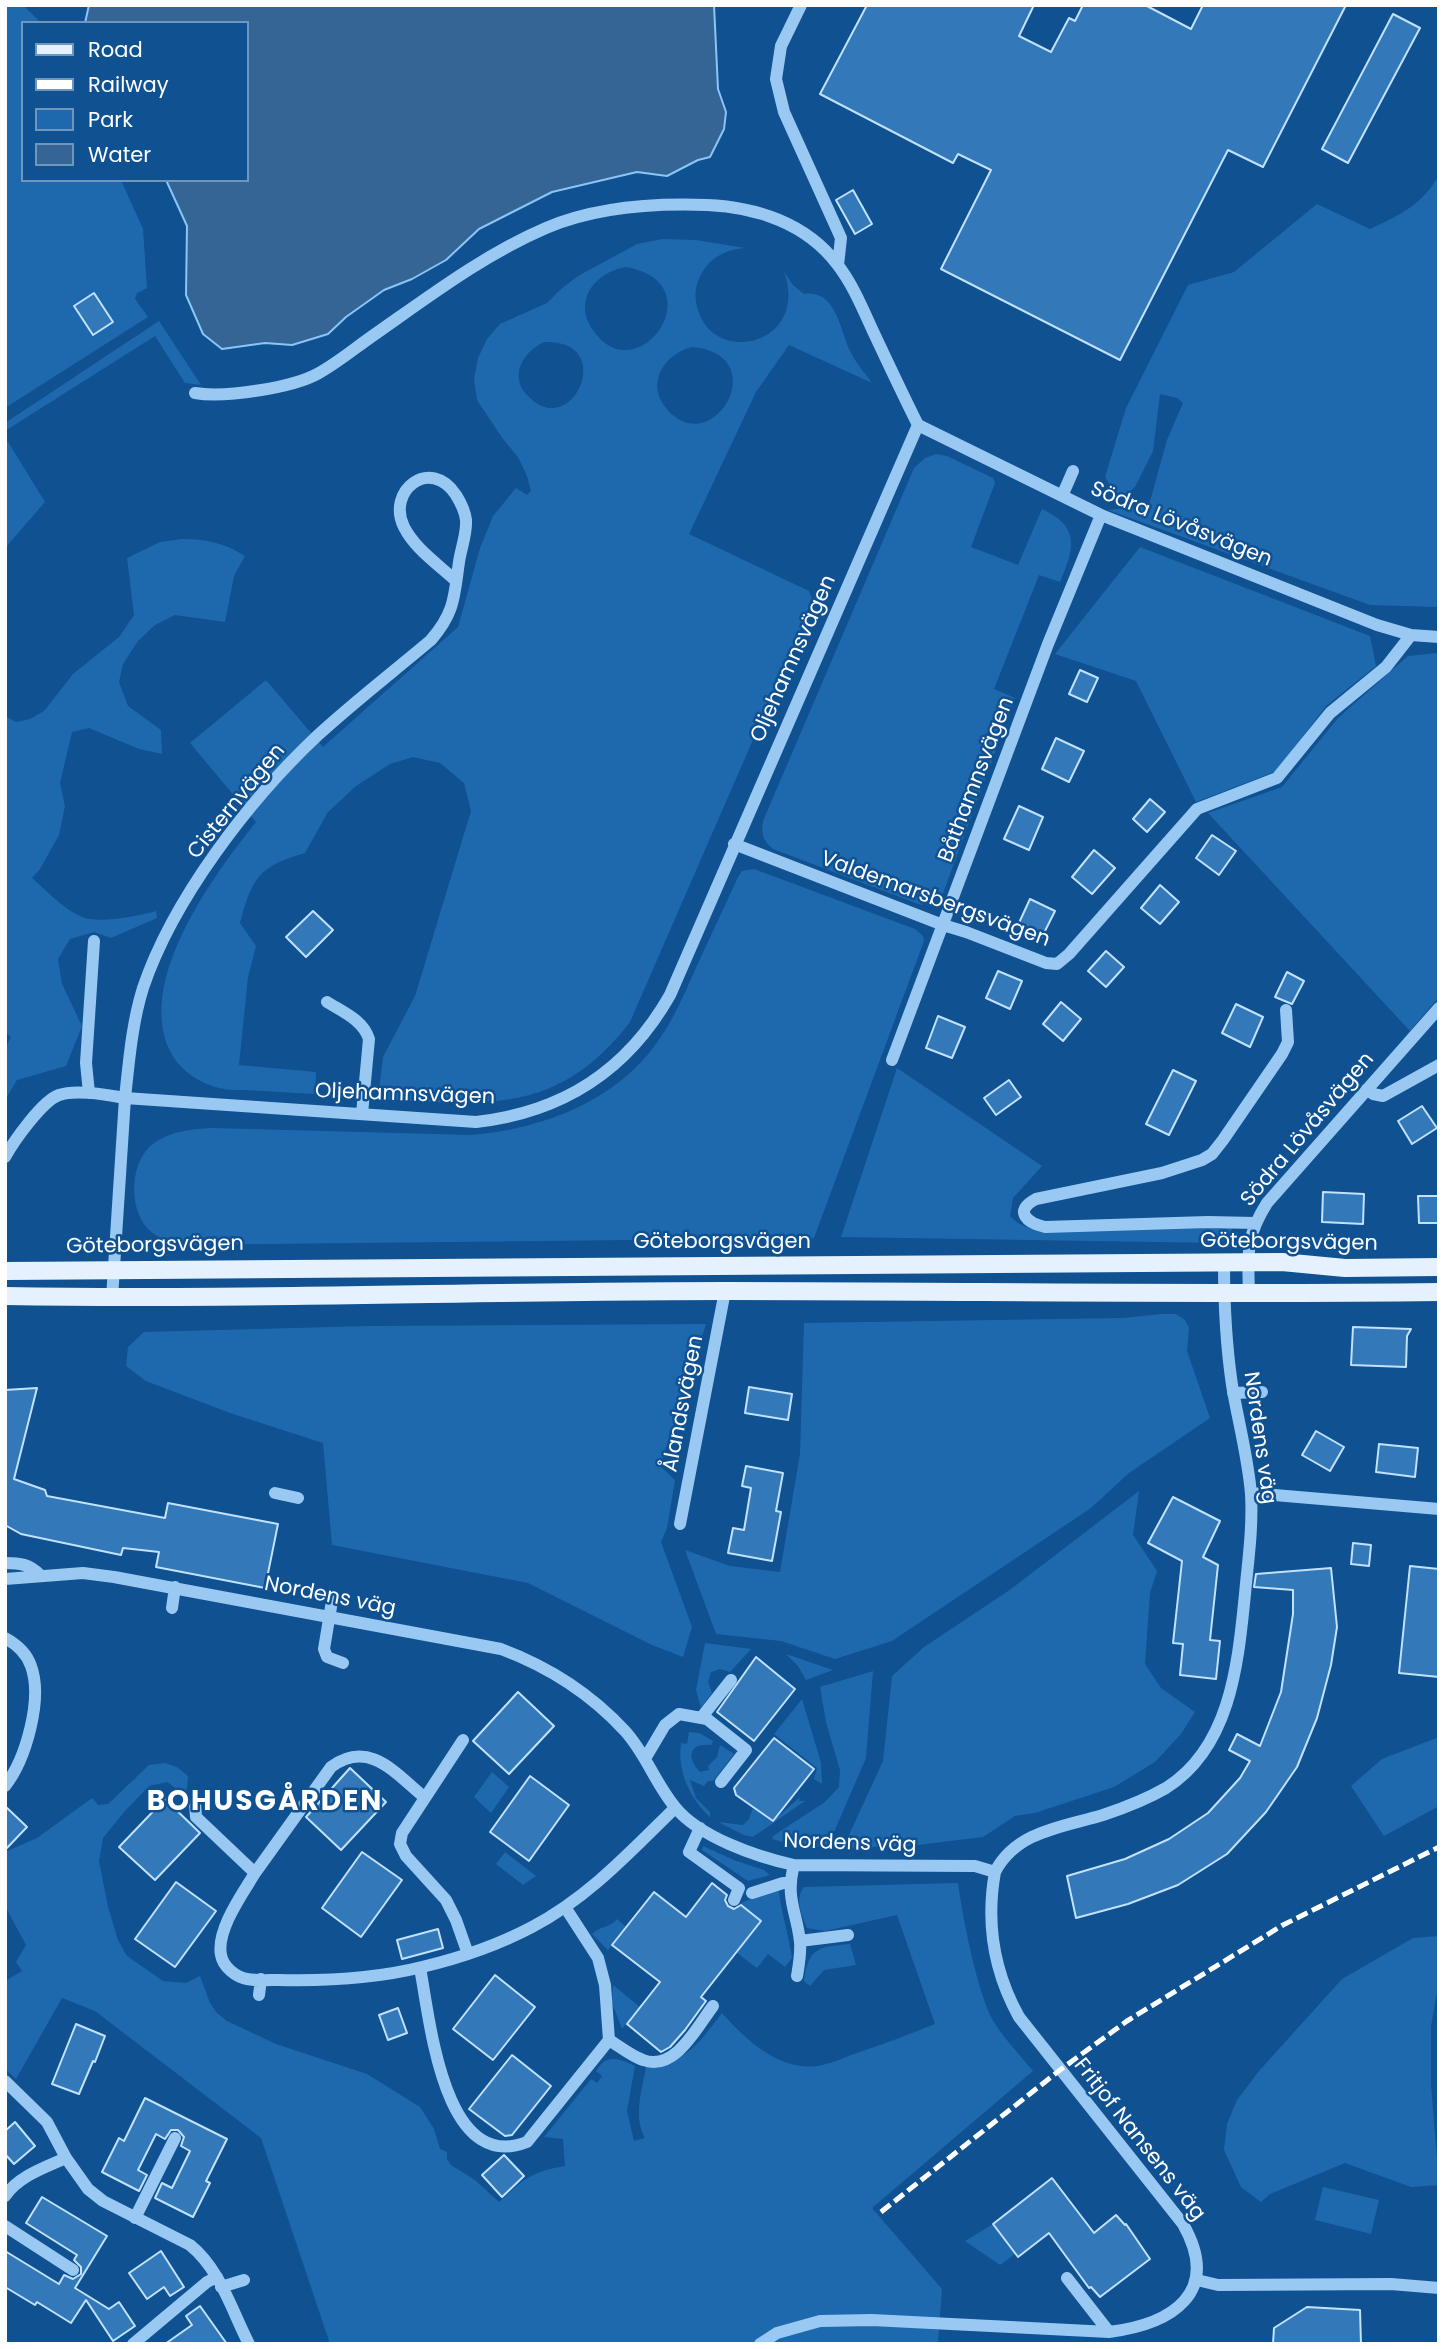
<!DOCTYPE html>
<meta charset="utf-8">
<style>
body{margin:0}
#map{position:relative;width:1444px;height:2349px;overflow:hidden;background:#0f5191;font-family:Poppins,sans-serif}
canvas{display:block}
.frame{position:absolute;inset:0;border:7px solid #fff;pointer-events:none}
.legend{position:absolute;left:21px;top:21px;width:228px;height:161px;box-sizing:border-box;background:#0f5191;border:2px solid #6f97bd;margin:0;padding:9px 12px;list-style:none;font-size:21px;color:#fff}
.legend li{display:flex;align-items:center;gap:14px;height:35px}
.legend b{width:35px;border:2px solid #6f97bd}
</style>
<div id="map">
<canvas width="1444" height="2349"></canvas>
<div class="frame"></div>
<ul class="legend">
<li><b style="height:9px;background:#e6f1ff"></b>Road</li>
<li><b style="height:9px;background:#fff"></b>Railway</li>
<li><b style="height:19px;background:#1e69ae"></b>Park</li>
<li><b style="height:19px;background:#356594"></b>Water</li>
</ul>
</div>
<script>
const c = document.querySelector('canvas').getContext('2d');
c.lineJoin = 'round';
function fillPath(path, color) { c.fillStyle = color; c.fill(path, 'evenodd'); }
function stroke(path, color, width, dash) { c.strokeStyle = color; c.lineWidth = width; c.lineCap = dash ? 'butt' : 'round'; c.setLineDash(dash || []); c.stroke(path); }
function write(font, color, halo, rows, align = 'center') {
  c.font = font + ' Poppins,sans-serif'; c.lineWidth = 5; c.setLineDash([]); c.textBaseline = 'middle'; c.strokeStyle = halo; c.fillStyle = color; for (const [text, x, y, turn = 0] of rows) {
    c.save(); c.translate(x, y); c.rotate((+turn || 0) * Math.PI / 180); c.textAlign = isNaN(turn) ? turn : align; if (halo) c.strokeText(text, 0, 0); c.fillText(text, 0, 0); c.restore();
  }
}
const green = new Path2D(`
 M 5,5 L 23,5 L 41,23 L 23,23 L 23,180 L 121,180 L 143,229 L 147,288 L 137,293 L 135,299 L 148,317 L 5,408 Z
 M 1439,175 L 1438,607 L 1370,605 L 1108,510 L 1149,505 L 1167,440 L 1183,403 L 1177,398 L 1160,394 L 1153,451 L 1135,487 L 1119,500 L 1105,477 L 1126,408 L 1188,285 L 1234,272 L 1317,204 L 1370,229 C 1399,216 1424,203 1439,175 Z
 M 663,239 L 696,240 L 745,248 C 724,250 708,258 699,279 C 694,289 695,300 698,310 C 715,367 810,344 784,272 L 793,285 L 804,294 C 836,289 840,330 850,351 C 855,362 865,373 872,383 L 789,345 L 756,392 L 689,534 L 809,591 L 813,602 L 630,1022 C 557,1117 484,1104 378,1099 L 383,1057 L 415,996 L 471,811 L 464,783 L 440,763 L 413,757 L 390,764 L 356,786 L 328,812 L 305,853 C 259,866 252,878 240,923 L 256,946 L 248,977 L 239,1065 L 316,1072 L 315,1094 C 292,1093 269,1091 246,1090 C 237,1090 227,1090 219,1088 C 199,1083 179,1070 170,1051 C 136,980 213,876 256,822 L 190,743 L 266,680 L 323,747 L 458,627 L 480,548 L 493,516 L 516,488 L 527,495 L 531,491 L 527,476 L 518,457 L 503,439 L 477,400 L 474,379 L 478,358 L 487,339 L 500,324 L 547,303 L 560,290 L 578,276 L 637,244 ZM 626,267 C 717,283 637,395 593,330 C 572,300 596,272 626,267 ZM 544,342 C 618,339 573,441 529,397 C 508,378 522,352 544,342 ZM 692,347 C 776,354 712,464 666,408 C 645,382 665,354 692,347 Z
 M 159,321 L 201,385 L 185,383 L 155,336 L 5,431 L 5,423 Z
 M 5,437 L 45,502 L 6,547 L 5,544 Z
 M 936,454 L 947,456 L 993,478 L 995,483 L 971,547 L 1018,565 L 1042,509 C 1081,527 1074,549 1060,582 L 1039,575 L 994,689 L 1015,698 L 942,896 L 921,905 L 773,849 C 763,841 761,834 763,821 L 914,468 L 925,458 Z
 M 182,539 C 207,539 224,543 245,556 L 234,576 L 225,622 L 175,615 L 155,625 L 138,641 L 123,664 L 119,682 L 128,706 L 161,730 L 162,754 L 139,749 L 89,728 L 72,732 L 60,783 L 65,806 L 59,835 L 40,869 L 32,878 C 47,891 65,911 85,918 C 101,923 139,916 156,911 L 157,918 L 111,938 L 94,932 L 70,939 L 58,959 L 62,984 L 82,1026 L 66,1066 L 17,1080 L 5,1100 L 5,1048 L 11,1037 L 5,1032 L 5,716 L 16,722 L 30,719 L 44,711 L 73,674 L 119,637 L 134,615 L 127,558 L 160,542 Z
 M 1140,547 L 1370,636 L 1376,666 L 1326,706 L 1277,771 L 1196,802 L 1136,681 L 1055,654 Z
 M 1436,653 L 1439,655 L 1439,997 L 1410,1031 L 1208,813 L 1282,787 L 1338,718 L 1408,656 Z
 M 754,869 L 915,929 L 923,936 L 924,941 L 814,1238 L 175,1245 C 165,1240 154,1236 147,1228 C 128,1206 130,1160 154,1143 C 171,1131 192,1129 212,1128 L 472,1135 C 542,1129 617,1101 658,1041 C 674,1019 684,994 695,970 C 709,939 724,908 738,877 L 742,871 Z
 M 897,1068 L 1042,1166 L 1013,1198 L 1010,1216 C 1021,1228 1033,1229 1049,1231 L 1233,1226 L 1230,1236 L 1220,1243 L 841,1237 Z
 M 1161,1314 L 1176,1314 L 1185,1320 L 1189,1328 L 1187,1351 L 1210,1418 L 1129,1473 L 1091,1508 L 892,1641 L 835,1659 L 781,1641 L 716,1634 L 685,1550 L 730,1566 L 780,1572 L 800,1454 L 804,1323 L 1123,1318 Z
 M 706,1324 L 660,1466 L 675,1480 L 667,1528 L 661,1542 L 692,1627 L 683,1657 L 652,1645 L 528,1583 L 332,1545 L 323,1443 L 230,1413 L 146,1381 L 126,1366 L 128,1347 L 144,1332 L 369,1326 Z
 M 1139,1491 L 1133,1535 L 1157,1571 L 1150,1593 L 1145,1664 L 1161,1688 L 1195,1712 L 1181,1734 L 1155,1762 L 1114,1787 L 1035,1813 L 1015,1816 L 983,1837 L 910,1846 L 843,1848 L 883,1761 L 892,1676 L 924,1647 L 1011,1589 Z
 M 705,1643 L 751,1649 L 730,1672 L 720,1669 L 711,1672 L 708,1682 L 712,1693 L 701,1708 L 696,1690 Z
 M 786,1654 L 833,1670 L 806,1680 L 798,1666 Z
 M 873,1671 L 866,1758 L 834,1832 L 825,1847 L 797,1846 L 772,1839 L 773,1836 L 825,1802 L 839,1787 L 840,1770 L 826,1722 L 820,1687 Z
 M 802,1699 L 821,1763 L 822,1784 L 814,1779 L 817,1768 L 774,1734 Z
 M 689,1732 L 699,1733 L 713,1741 L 711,1745 C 689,1743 686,1757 700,1772 L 709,1770 L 708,1766 L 717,1757 L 720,1745 L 734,1754 L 713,1781 L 708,1781 L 704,1786 L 690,1780 L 696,1798 L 710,1812 L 710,1817 C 690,1799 677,1771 681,1743 L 687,1744 Z
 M 1439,1737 L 1439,1806 L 1384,1836 L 1351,1786 L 1382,1759 Z
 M 165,1763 L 177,1767 L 188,1776 L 187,1788 L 184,1794 L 167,1782 L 149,1786 L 125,1811 L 103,1838 L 99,1861 L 108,1907 L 118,1940 L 127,1956 L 163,1981 L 186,1983 L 200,1976 L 210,2003 L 217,2013 L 227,2021 L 276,2044 L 367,2074 L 420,2107 L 434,2129 L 440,2149 L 447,2152 L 447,2159 L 451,2165 L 475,2180 L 499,2202 C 524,2179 530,2172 565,2166 L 563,2139 L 544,2137 L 591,2079 L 597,2083 L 602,2076 L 596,2071 C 607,2053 618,2058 635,2066 L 627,2111 L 634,2141 L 645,2138 C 633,2117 642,2090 646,2067 C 683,2066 701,2041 722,2013 C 746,2040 779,2071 818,2066 C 830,2064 843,2058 854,2054 C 881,2045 908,2035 935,2024 L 897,1915 L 825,1931 L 807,1928 C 802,1915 794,1899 804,1887 L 958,1883 C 963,1919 975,1981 990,2015 C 999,2033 1020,2055 1033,2071 L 872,2208 L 942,2289 L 938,2342 L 946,2344 L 330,2344 L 261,2138 L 95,2011 L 62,1998 L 16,2079 L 5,2069 L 5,1981 L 22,1971 L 16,1962 L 26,1945 L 5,1906 L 5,1852 L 37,1838 L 92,1798 L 98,1805 L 108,1804 L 149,1765 Z
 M 492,1772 L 509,1787 L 491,1813 L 474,1797 Z
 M 800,1797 L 799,1801 L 805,1801 L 753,1837 L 744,1835 L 718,1822 L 743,1825 L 749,1819 L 753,1808 L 772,1822 Z
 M 703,1846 L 734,1860 L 764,1870 L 770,1875 L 748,1881 L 702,1850 Z
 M 505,1852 L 536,1876 L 523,1885 L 496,1864 Z
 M 779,1890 C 781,1913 789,1935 792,1958 L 785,1967 L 768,1954 L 757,1968 L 736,1952 L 761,1921 L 739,1904 L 766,1892 Z
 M 617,1919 L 626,1927 L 608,1950 L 592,1934 C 600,1926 610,1928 617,1919 Z
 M 1439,1936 L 1439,1981 L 1431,2026 L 1431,2085 L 1439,2185 L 1411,2187 L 1345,2163 L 1270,2194 L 1261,2202 L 1241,2187 L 1224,2150 L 1227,2124 L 1237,2100 L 1259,2071 L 1342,1979 L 1413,1938 Z
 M 850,1944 L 856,1965 L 824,1970 L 810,1986 L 804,1981 C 808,1947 819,1947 850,1944 Z
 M 613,1985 L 640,2007 L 622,2029 L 612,2003 Z
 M 1323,2187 L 1379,2200 L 1371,2234 L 1315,2220 Z
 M 993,2224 L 1015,2254 L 1000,2265 L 965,2241 Z`);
const water = new Path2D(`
 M 89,5 L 714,5 L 718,89 L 726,112 L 724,129 L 710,157 L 698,160 L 667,176 L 637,172 L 552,192 L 479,229 L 446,260 L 412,279 L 384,290 L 346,317 L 328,334 L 292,345 L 265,343 L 222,349 L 203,334 L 186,295 L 187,226 L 166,180 L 247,180 L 247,23 L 85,23 Z`);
const building = new Path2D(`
 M 867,5 L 1034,5 L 1019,36 L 1051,52 L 1069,18 L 1075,21 L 1083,5 L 1145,5 L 1191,29 L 1203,5 L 1346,5 L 1263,167 L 1228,150 L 1120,360 L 941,269 L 991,170 L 958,154 L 953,163 L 820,94 Z
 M 1393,14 L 1420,28 L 1348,163 L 1322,149 Z
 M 853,190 L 872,224 L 855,234 L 836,200 Z
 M 94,293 L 113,322 L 93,335 L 74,306 Z
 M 1080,670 L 1098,678 L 1087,702 L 1069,694 Z
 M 1056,738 L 1084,751 L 1069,782 L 1042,769 Z
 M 1150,799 L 1165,812 L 1147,832 L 1133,819 Z
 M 1019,806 L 1043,817 L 1029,850 L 1004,839 Z
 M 1212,835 L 1236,851 L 1219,875 L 1196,858 Z
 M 1094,850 L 1115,868 L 1092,894 L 1072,877 Z
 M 1160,885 L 1179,902 L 1160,924 L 1141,908 Z
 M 1030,899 L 1055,911 L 1042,937 L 1018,925 Z
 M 313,911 L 333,930 L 306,957 L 286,937 Z
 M 1106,951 L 1124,967 L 1106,987 L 1088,971 Z
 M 998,971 L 1022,981 L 1010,1009 L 986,998 Z
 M 1287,972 L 1304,981 L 1292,1004 L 1275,997 Z
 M 1061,1002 L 1081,1019 L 1063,1041 L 1043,1024 Z
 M 1236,1004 L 1263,1017 L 1250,1047 L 1222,1033 Z
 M 938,1016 L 965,1027 L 952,1058 L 926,1048 Z
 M 1173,1070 L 1196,1081 L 1169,1135 L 1146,1124 Z
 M 1009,1080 L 1021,1097 L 996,1115 L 984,1098 Z
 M 1422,1106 L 1437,1128 L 1412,1144 L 1398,1121 Z
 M 1323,1192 L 1364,1194 L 1363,1224 L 1322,1222 Z
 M 1418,1196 L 1439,1196 L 1439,1223 L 1419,1223 Z
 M 1353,1327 L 1411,1329 L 1407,1336 L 1406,1367 L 1351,1365 Z
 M 749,1387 L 792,1394 L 788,1420 L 745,1413 Z
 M 37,1388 L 14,1479 L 45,1490 L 47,1496 L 165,1518 L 168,1503 L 278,1524 L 265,1588 L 156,1567 L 159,1552 L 123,1548 L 121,1555 L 21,1534 L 5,1525 L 5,1390 Z
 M 1316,1431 L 1344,1447 L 1330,1471 L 1302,1455 Z
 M 1379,1444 L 1418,1448 L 1415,1477 L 1376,1472 Z
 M 746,1466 L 783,1473 L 776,1511 L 781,1512 L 772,1561 L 728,1553 L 733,1528 L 744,1530 L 751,1488 L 742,1486 Z
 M 1173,1497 L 1220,1521 L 1203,1557 L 1218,1565 L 1210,1640 L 1220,1641 L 1216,1679 L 1180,1675 L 1183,1644 L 1173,1643 L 1182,1561 L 1148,1543 Z
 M 1353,1543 L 1371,1545 L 1369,1566 L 1351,1564 Z
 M 1410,1566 L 1439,1569 L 1439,1677 L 1399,1673 Z
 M 1331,1568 L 1337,1627 L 1331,1665 L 1317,1718 L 1297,1767 L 1266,1812 L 1227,1854 L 1178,1885 L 1128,1904 L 1076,1918 L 1067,1876 L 1125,1859 L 1169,1839 L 1208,1813 L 1240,1778 L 1250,1761 L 1229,1750 L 1237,1734 L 1260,1746 L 1281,1692 L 1293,1614 L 1293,1590 L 1254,1587 L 1256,1574 Z
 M 756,1657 L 795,1689 L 754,1741 L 717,1712 Z
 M 518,1692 L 554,1726 L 509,1774 L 473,1741 Z
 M 774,1738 L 814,1769 L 773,1821 L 736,1795 L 734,1788 Z
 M 350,1768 L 386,1802 L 341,1850 L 306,1817 Z
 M 530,1776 L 569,1805 L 529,1861 L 490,1832 Z
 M 165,1799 L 200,1833 L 155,1880 L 119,1847 Z
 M 5,1806 L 27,1827 L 5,1850 Z
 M 362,1852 L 402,1880 L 361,1937 L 322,1908 Z
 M 176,1882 L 216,1911 L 175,1967 L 135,1939 Z
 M 712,1883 L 727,1895 L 725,1900 L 728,1906 L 734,1909 L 741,1905 L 761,1921 L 701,1997 L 706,2001 L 685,2030 L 670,2047 L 661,2052 L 627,2024 L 660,1982 L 612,1945 L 654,1892 L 686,1917 Z
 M 438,1929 L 443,1948 L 402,1959 L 397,1940 Z
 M 495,1975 L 535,2007 L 493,2060 L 453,2029 Z
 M 398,2008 L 407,2033 L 388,2040 L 379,2015 Z
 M 76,2024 L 105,2036 L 95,2062 L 93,2061 L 79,2094 L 52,2084 Z
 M 512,2055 L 551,2086 L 512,2135 L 505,2136 L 469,2109 Z
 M 145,2098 L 227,2139 L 206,2181 L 210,2183 L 193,2217 L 155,2198 L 162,2183 L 172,2188 L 190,2151 L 181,2146 L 184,2137 L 178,2130 L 171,2130 L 165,2139 L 156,2134 L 138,2170 L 147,2175 L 139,2191 L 102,2172 L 119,2138 L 124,2141 Z
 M 15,2122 L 35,2146 L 14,2164 L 5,2154 L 5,2131 Z
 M 504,2155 L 524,2176 L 502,2197 L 482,2175 Z
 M 1052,2178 L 1094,2233 L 1116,2215 L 1125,2225 L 1126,2224 L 1150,2259 L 1100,2297 L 1091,2287 L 1089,2288 L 1049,2233 L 1018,2257 L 993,2224 Z
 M 42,2197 L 107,2236 L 75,2288 L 109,2309 L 119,2302 L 135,2326 L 113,2341 L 86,2300 L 71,2323 L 37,2302 L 35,2305 L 5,2287 L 5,2251 L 59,2284 L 64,2275 L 73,2279 L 81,2274 L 81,2267 L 74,2260 L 77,2255 L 26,2223 Z
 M 161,2251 L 184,2287 L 170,2296 L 164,2287 L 147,2299 L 129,2273 Z
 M 200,2306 L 227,2344 L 165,2344 L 192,2325 L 186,2316 Z
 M 1307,2307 L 1360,2310 L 1361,2344 L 1273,2344 L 1274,2328 Z`);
const minor = new Path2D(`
 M 801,5 L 781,46 L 776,79 L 784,112 L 841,238 L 838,265
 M 918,425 L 1101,515 L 1377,625 L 1411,635 L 1439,637
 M 1062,496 L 1073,471
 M 734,844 L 943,925 L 966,932 L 1046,963 L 1057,964 L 1069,954 L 1197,809 L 1277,778 L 1330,713 L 1386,667 L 1411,635
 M 327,1002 C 343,1012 363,1020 369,1039 L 362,1114
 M 892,1060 L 1048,644 L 1101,515
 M 1367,1089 L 1373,1094 L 1383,1096 L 1439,1065
 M 89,1093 L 86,1063 L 94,941
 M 5,1157 C 14,1141 42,1101 59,1095 C 76,1089 107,1095 125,1098 C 129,1061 132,1023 143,988 C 173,899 249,800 317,736 C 354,702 393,672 431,640 C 455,612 454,597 459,562 C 461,548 467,534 466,520 C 465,511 461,503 456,495 C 430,456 386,491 404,527 C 415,549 439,565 456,581
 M 1255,1223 L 1208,1222 L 1045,1227 C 1027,1223 1013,1211 1036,1199 L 1162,1173 L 1202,1160 L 1212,1154 L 1223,1140 L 1282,1054 L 1288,1042 L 1286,1010
 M 1249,1294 C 1248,1254 1245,1238 1267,1203 L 1439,1008
 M 112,1298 L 125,1098 L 476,1122 C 563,1112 627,1071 670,995 L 918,425 C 902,393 887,361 872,329 C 862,307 852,283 837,264 C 806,223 756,207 707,205 C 654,203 595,207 546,228 C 483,255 427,298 371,337 C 354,349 337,363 319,373 C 293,388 224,398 195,393
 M 1233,1393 L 1262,1392
 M 275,1493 L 298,1498
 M 1251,1493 L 1439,1509
 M 680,1524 L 725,1291
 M 5,1563 C 20,1563 29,1564 40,1575
 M 5,1579 L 83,1573 L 114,1577 L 501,1649 C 549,1667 590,1693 625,1731 C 646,1754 655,1783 675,1807 C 699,1837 757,1857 794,1865 L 975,1866 L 995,1872 C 1016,1831 1063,1827 1103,1815 C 1124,1808 1147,1799 1166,1788 C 1231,1747 1238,1663 1245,1594 C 1248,1561 1253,1528 1251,1494 C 1248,1457 1238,1421 1232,1385 C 1226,1344 1224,1304 1224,1263
 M 332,1601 L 324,1649 L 327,1657 L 343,1663
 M 172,1608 L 175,1587
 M 5,1638 C 16,1644 27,1654 31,1666 C 43,1699 26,1759 5,1786
 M 701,1718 L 731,1680
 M 463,1740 L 402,1833 L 400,1844 L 406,1856 L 446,1900 L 456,1920 L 468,1954
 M 646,1757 L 665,1725 L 679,1714 L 707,1719 L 746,1750 L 721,1782
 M 195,1803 L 196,1817 L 255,1873 C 243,1893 216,1930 221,1955 C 223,1967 236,1977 247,1979 C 257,1981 269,1980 279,1980 C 325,1981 378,1978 422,1967 C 460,1958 498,1945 532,1927 C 588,1898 631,1851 675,1808
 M 700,1828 L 689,1852 L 739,1888 L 734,1900
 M 794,1865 C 785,1899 797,1912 800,1942 C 801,1954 799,1964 797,1976
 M 255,1873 L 331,1767 C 369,1739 395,1773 424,1797
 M 752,1893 L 783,1883 L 791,1883
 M 800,1941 L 848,1935
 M 420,1968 C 430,2019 443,2175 527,2142 L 609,2040 L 605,1985 L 598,1958 L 565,1907
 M 259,1995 L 261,1979
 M 609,2040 C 619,2046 631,2056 643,2060 C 675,2072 697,2027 713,2006
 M 5,2081 L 47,2122 L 66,2158 L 88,2189 L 103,2201 L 190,2245 C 220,2269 232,2311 249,2344
 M 5,2196 C 19,2176 44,2168 66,2158
 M 135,2218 L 175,2138
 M 5,2226 L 73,2270
 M 1067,2278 L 1109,2332
 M 1197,2280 L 1218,2285 L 1391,2284 L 1439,2288
 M 221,2287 L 244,2280
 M 133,2344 L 207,2282 L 217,2277
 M 760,2344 L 777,2333 L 820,2321 L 872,2320 L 1109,2332 C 1172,2324 1222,2293 1183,2224 L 1019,2017 C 994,1972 986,1922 995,1872`);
const major = new Path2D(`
 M 5,1271 L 1282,1262 L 1345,1268 L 1439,1267
 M 5,1296 C 245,1300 485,1291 726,1291 C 963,1291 1201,1295 1439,1292`);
const rail = new Path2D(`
 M 881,2212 L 1060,2070 L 1127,2021 L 1283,1925 L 1439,1847`);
const streetNames = [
 ["Södra Lövåsvägen",1181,525,22],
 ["Oljehamnsvägen",794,659,-66],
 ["Båthamnsvägen",977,780,-69],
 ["Cisternvägen",237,802,-51],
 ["Valdemarsbergsvägen",935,900,20],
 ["Oljehamnsvägen",405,1095,2],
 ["Södra Lövåsvägen",1308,1130,-50],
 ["Göteborgsvägen",722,1243],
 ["Göteborgsvägen",1289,1243,1],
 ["Göteborgsvägen",155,1246,-1],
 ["Ålandsvägen",684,1404,-79],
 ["Nordens väg",1259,1438,82],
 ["Nordens väg",330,1597,11],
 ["Nordens väg",850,1844,2],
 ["Fritjof Nansens väg",1139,2140,52]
];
const districtNames = [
 ["BOHUSGÅRDEN",265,1803]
];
fillPath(green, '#1e69ae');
fillPath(water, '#356594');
stroke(water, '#8bc5f7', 2);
fillPath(building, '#3378b8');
stroke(building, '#c1e1fe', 2);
stroke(minor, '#99c9f3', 12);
stroke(major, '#e6f1ff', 18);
stroke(rail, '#fff', 5, [12, 5]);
write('21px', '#fff', '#0f5191', streetNames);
c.letterSpacing = '2px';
write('bold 28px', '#fff', '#0f5191', districtNames);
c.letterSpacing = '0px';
</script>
